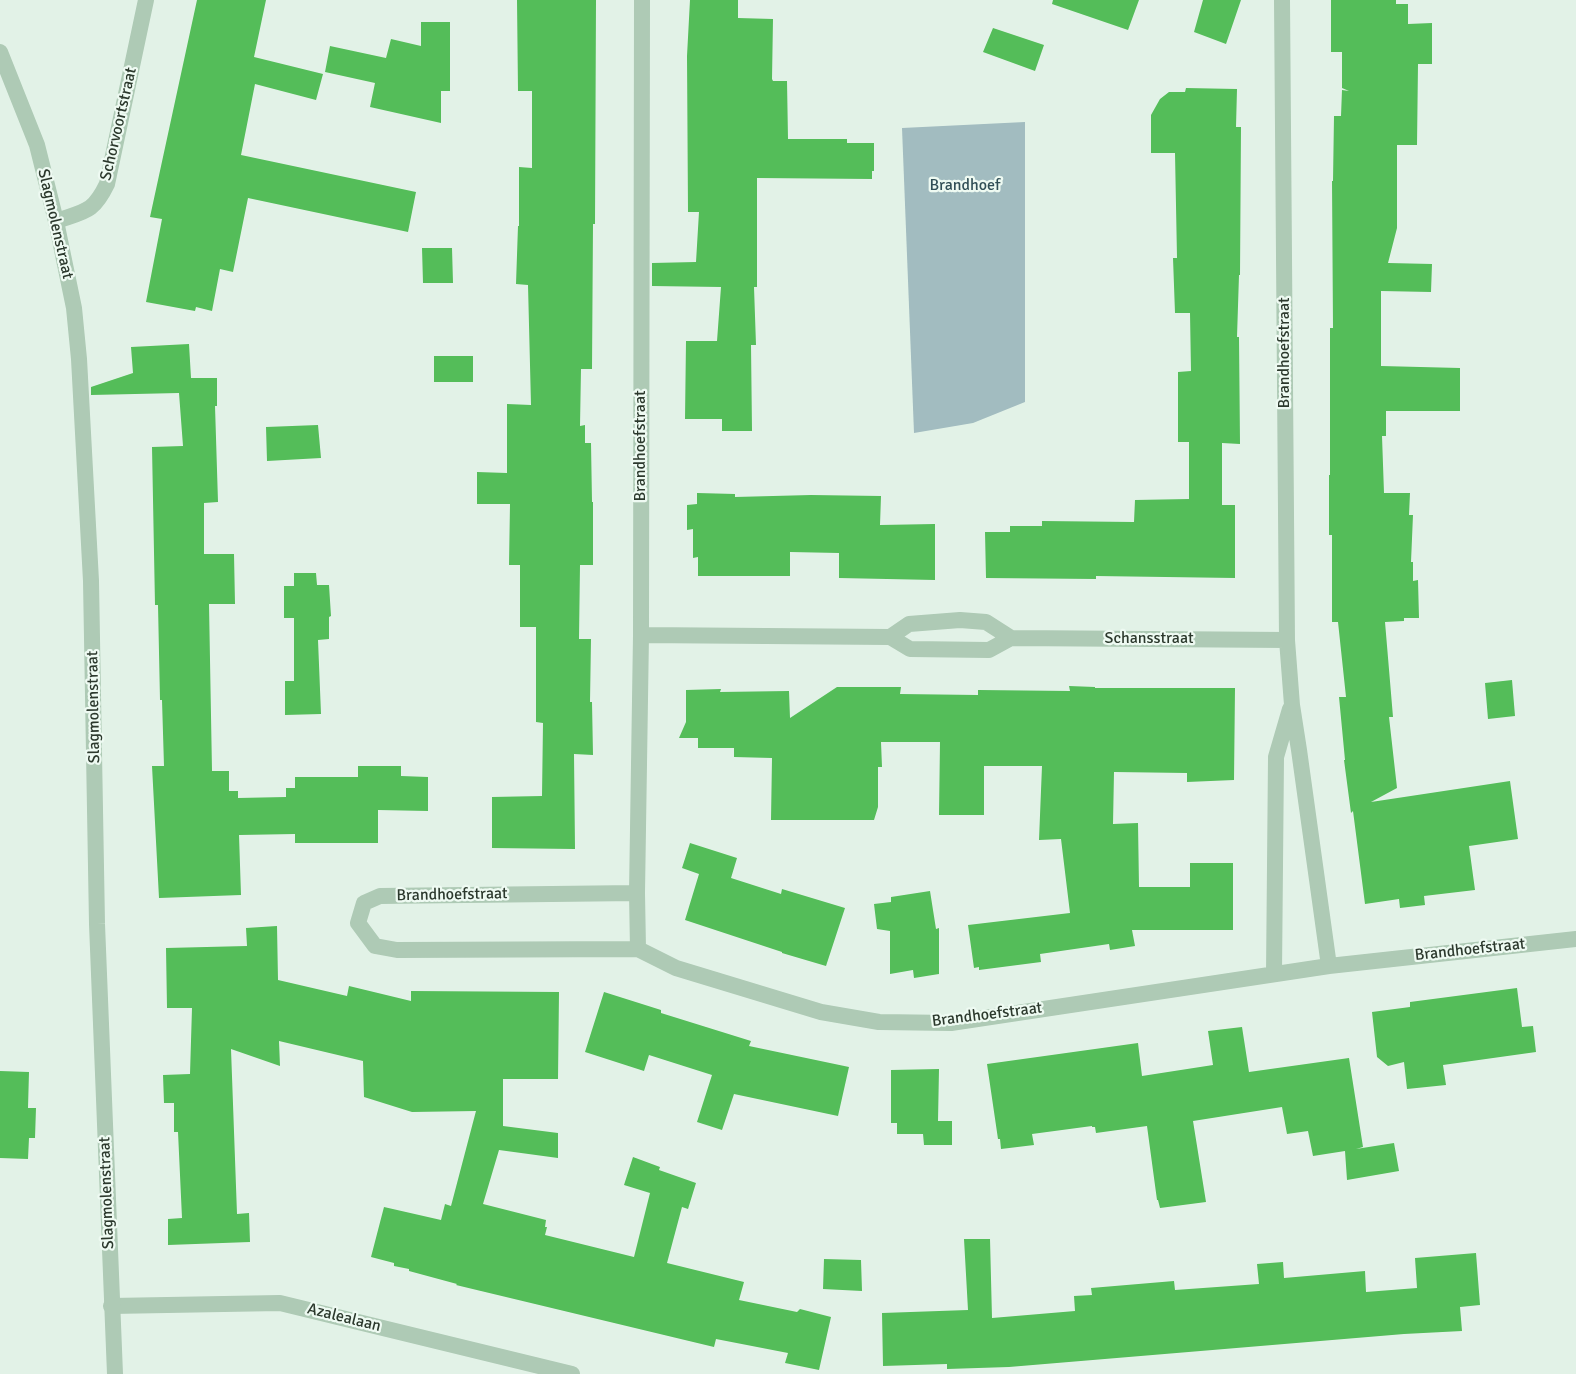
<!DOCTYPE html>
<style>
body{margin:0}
canvas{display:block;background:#e2f2e7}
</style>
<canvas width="1576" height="1374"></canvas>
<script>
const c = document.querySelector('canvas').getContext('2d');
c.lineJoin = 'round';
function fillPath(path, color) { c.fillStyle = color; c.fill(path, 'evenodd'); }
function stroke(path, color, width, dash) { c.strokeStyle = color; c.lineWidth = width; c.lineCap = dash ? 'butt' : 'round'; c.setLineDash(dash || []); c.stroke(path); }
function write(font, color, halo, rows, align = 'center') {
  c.font = font + ' Signika,sans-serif'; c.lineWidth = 4.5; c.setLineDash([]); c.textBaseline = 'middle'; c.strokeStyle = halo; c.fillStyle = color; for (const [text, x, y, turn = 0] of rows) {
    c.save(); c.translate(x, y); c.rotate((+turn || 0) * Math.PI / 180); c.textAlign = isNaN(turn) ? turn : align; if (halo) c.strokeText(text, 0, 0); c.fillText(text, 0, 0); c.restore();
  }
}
const green = new Path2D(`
 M 1025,122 L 1025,402 L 973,423 L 914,433 L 902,128 Z`);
const building = new Path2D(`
 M 197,0 L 266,0 L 254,57 L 323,74 L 316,100 L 255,84 L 241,155 L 416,192 L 408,232 L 248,198 L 233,272 L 220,269 L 212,311 L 196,307 L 195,311 L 146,302 L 162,219 L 150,217 Z
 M 517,0 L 596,0 L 595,224 L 593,224 L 592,369 L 581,369 L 580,426 L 585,425 L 585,443 L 591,443 L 592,502 L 593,502 L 593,565 L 580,565 L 579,639 L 591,639 L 590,702 L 592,702 L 593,755 L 574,754 L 575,849 L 492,848 L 492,797 L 542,796 L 543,723 L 536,722 L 536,627 L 520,627 L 520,565 L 509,565 L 510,504 L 477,504 L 477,472 L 507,473 L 507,404 L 531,405 L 528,285 L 516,284 L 518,226 L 519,226 L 519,167 L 532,168 L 532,91 L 518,91 Z
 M 690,0 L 738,0 L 738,18 L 773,19 L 772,79 L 773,81 L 787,81 L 788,139 L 847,139 L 847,143 L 874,143 L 874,171 L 872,171 L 872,179 L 757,178 L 757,287 L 754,287 L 756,345 L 751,345 L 752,431 L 722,431 L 722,419 L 685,419 L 686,341 L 717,341 L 721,287 L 652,286 L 652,263 L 696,262 L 699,212 L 688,212 L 687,56 Z
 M 1053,0 L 1139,0 L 1128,30 L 1052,4 Z
 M 1203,0 L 1241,0 L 1226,44 L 1194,32 Z
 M 1331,0 L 1396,0 L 1396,4 L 1408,4 L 1408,24 L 1432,23 L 1432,64 L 1418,64 L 1417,145 L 1397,145 L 1397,228 L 1388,263 L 1432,264 L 1431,292 L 1381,291 L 1381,366 L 1460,368 L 1460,411 L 1386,411 L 1386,436 L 1382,436 L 1384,493 L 1410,493 L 1409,515 L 1413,515 L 1411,562 L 1413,562 L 1413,581 L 1418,580 L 1419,618 L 1404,618 L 1404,621 L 1385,622 L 1393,717 L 1389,717 L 1397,788 L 1371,802 L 1510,781 L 1518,839 L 1469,846 L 1475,890 L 1424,896 L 1425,905 L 1400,908 L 1399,899 L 1365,904 L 1353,811 L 1351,813 L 1344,760 L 1345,760 L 1339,697 L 1346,697 L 1338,622 L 1332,622 L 1332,535 L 1329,535 L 1329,475 L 1330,475 L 1330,328 L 1333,328 L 1332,181 L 1333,181 L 1334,116 L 1341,116 L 1342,90 L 1349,91 L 1342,88 L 1342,52 L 1331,52 Z
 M 421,22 L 450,22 L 450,91 L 441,91 L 441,123 L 370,107 L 375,83 L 325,72 L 330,46 L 386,58 L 391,39 L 421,46 Z
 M 993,28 L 1044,45 L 1035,71 L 983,52 Z
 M 1186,88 L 1237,89 L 1236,127 L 1241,127 L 1240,275 L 1239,275 L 1237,337 L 1239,337 L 1240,444 L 1222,443 L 1222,505 L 1235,505 L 1235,578 L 1096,576 L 1096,579 L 986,578 L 985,532 L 1010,532 L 1010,526 L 1042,526 L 1042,521 L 1134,522 L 1135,500 L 1189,499 L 1189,442 L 1178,442 L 1178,372 L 1191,371 L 1190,313 L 1175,313 L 1173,258 L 1177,258 L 1175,153 L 1151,153 L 1151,115 L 1160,99 L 1169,92 L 1185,92 Z
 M 422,248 L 452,248 L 453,283 L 423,283 Z
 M 189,344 L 191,378 L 217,378 L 217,406 L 215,406 L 218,502 L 204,503 L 204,554 L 234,554 L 235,604 L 209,604 L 212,771 L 229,771 L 229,791 L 238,791 L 238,798 L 286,797 L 286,788 L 295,788 L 295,777 L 358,777 L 358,766 L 401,766 L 401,776 L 428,777 L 428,811 L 378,810 L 378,843 L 295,843 L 295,834 L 239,835 L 241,895 L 159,898 L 152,766 L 164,766 L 162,700 L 160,700 L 158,605 L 155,605 L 152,447 L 183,446 L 179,393 L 91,395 L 91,387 L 133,373 L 131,347 Z
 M 434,356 L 473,356 L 473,382 L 434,382 Z
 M 318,425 L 321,458 L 267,461 L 266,427 Z
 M 697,493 L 735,494 L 735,497 L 811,495 L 881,496 L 880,525 L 935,524 L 935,580 L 839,578 L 839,553 L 790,552 L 790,576 L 698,576 L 698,557 L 693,558 L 693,529 L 687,530 L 687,505 L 697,504 Z
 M 294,573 L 316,573 L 317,585 L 329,585 L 331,616 L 329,617 L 329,639 L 318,640 L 321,714 L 285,715 L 285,681 L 294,681 L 294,618 L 284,618 L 284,586 L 294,586 Z
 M 1512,680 L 1515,716 L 1488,719 L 1485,683 Z
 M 1069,686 L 1095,687 L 1095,688 L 1235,688 L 1234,780 L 1187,782 L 1187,773 L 1114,772 L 1113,824 L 1138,823 L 1139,887 L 1190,887 L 1190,863 L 1233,863 L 1233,930 L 1132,930 L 1135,946 L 1110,950 L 1109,944 L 1040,954 L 1041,962 L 979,970 L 979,967 L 974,968 L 968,925 L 1070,913 L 1061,839 L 1039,840 L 1042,766 L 984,766 L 984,815 L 939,815 L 940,742 L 881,742 L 882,767 L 878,767 L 878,807 L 874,820 L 771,820 L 772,758 L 734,757 L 734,748 L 698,748 L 698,738 L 679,738 L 686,722 L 686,690 L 721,689 L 720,692 L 789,691 L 790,718 L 837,687 L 901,687 L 900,694 L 978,695 L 978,690 L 1070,691 Z
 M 690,843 L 737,858 L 731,878 L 781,894 L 782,889 L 845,908 L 826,966 L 782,953 L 782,952 L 685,920 L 699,874 L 682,868 Z
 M 930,891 L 936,929 L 939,928 L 939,974 L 914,978 L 913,970 L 890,974 L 890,931 L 877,929 L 874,904 L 891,902 L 891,897 Z
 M 277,926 L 278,980 L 347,996 L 349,986 L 411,1001 L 411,991 L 559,992 L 558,1079 L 503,1079 L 503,1126 L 558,1133 L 558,1158 L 499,1150 L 483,1204 L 546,1220 L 545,1227 L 547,1227 L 545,1235 L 634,1257 L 650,1193 L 624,1185 L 633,1157 L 660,1167 L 659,1170 L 696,1183 L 688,1209 L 682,1207 L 667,1263 L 744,1282 L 739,1300 L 797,1312 L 800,1309 L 831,1317 L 819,1370 L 785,1363 L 788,1353 L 716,1339 L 714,1347 L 456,1285 L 457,1284 L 409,1271 L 409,1269 L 394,1266 L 394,1263 L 371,1257 L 384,1207 L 441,1220 L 445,1204 L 451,1206 L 476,1111 L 412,1112 L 364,1097 L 363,1061 L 279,1041 L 280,1066 L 231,1049 L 237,1214 L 249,1213 L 250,1242 L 168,1245 L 168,1219 L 182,1218 L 178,1132 L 174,1132 L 174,1103 L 164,1103 L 163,1075 L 190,1074 L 192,1008 L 167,1008 L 166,948 L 247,946 L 246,928 Z
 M 1517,988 L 1522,1027 L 1533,1026 L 1536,1052 L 1443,1065 L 1446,1085 L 1407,1089 L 1404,1062 L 1388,1066 L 1377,1057 L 1372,1012 L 1410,1007 L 1410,1002 Z
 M 604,992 L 661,1010 L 661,1013 L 751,1041 L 749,1046 L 849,1067 L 838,1116 L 734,1094 L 722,1130 L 697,1122 L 712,1075 L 649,1055 L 644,1071 L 585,1052 Z
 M 1242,1027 L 1249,1072 L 1349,1058 L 1363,1147 L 1356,1149 L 1394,1143 L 1399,1171 L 1347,1180 L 1345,1151 L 1313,1156 L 1308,1131 L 1287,1134 L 1282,1107 L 1193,1121 L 1206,1202 L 1160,1208 L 1158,1200 L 1157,1200 L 1147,1126 L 1096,1133 L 1095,1127 L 1092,1127 L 1092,1126 L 1032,1134 L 1034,1145 L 1001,1149 L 1000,1139 L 998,1139 L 987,1064 L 1138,1043 L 1142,1076 L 1213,1065 L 1208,1031 Z
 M 939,1069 L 938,1121 L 952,1121 L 952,1145 L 924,1145 L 923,1134 L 897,1134 L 897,1123 L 891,1123 L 891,1070 Z
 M 0,1071 L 29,1072 L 28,1108 L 36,1108 L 35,1138 L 29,1138 L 28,1159 L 0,1158 Z
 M 964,1239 L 990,1239 L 992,1318 L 1075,1311 L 1074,1296 L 1092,1295 L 1091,1288 L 1174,1281 L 1175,1290 L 1259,1284 L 1257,1264 L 1283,1262 L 1284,1278 L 1365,1271 L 1366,1292 L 1417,1288 L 1415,1258 L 1476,1253 L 1480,1305 L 1460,1307 L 1462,1331 L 1404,1334 L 1009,1367 L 947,1369 L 947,1364 L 883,1366 L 882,1313 L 968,1310 Z
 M 824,1259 L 861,1260 L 862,1291 L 823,1289 Z`);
const minor = new Path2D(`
 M 1282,0 L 1287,640 L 1292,705 L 1299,750 L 1329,966
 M 56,221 C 85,211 93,213 107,184 L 146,0
 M 641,635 L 890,637 L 910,649 L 989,650 L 1011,638 L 1287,640
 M 890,637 L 909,624 L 960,620 L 986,622 L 1011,638
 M 637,893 L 380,896 L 364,903 L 358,923 L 375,946 L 397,950 L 638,949 L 637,893 L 641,635 L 642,0
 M 638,949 L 676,968 L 821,1012 L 879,1022 L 951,1023 L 1329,966 L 1576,939
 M 1274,974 L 1276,757 L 1290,709
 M 111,1306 L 280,1303 L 572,1374`);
const tertiary = new Path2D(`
 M 0,52 L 37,145 L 56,221 L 74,308 L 79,359 L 91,581 L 97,924 L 115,1374`);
const streetNames = [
 ["Schorvoortstraat",119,124,-77],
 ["Slagmolenstraat",55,224,77],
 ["Brandhoefstraat",1285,353,-90],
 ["Brandhoefstraat",641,446,-90],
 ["Schansstraat",1149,639],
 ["Slagmolenstraat",94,707,-91],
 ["Brandhoefstraat",452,895,-1],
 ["Brandhoefstraat",1470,950,-6],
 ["Brandhoefstraat",987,1015,-7],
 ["Slagmolenstraat",107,1193,-92],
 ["Azalealaan",344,1318,14]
];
const parkNames = [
 ["Brandhoef",965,186]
];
fillPath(green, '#a2bcc0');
fillPath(building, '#54bd59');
stroke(minor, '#aecab5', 16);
stroke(tertiary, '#aecab5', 16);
write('16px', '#2c392d', '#eefaf2', streetNames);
write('16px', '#314f56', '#eefaf2', parkNames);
</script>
